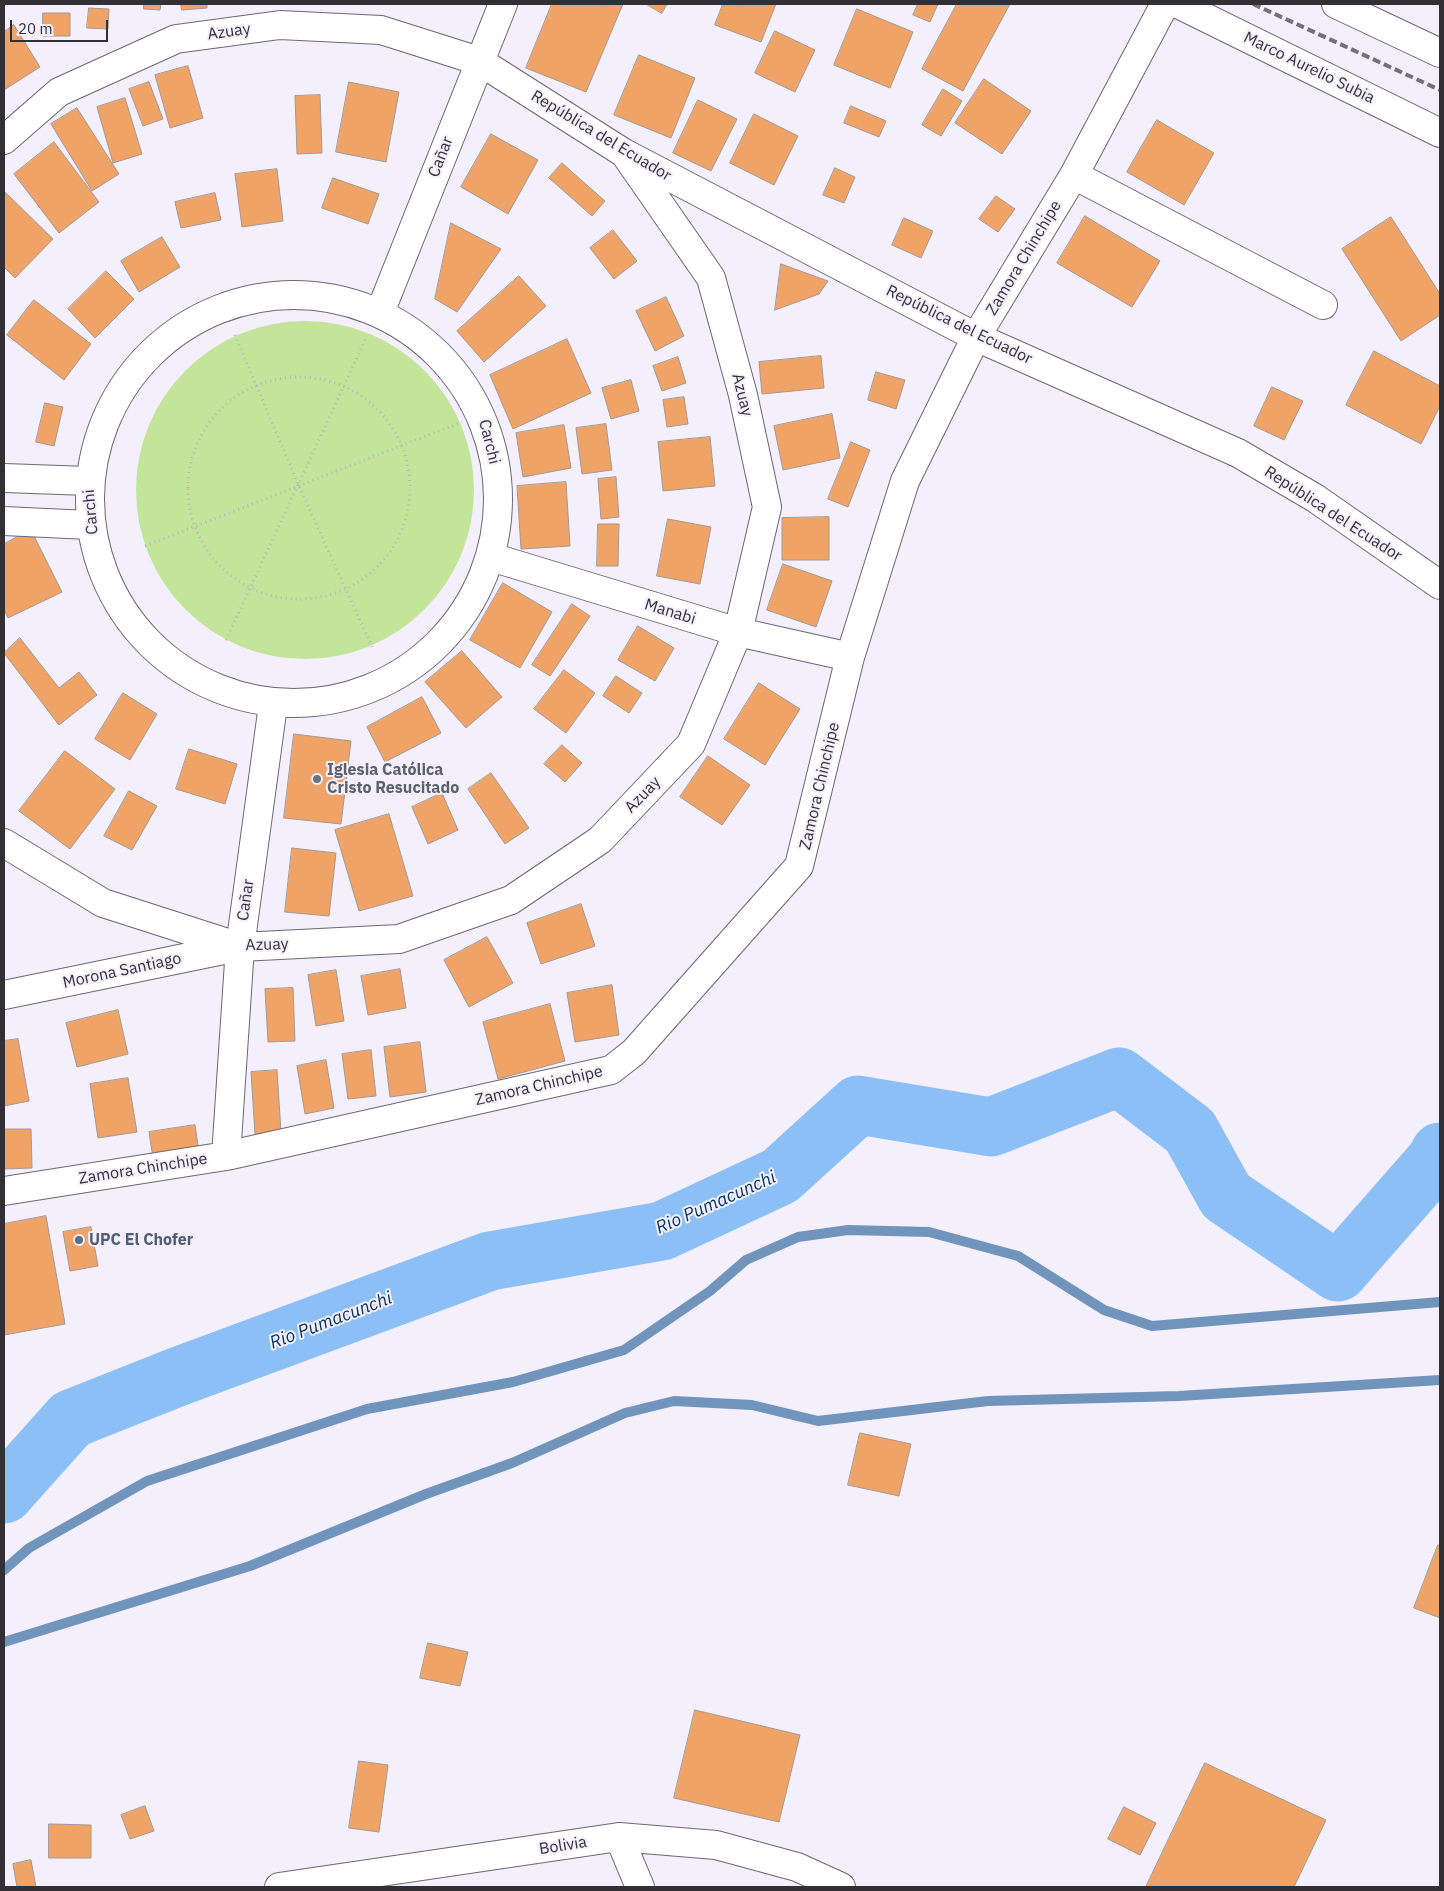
<!DOCTYPE html>
<meta charset="utf-8">
<style>
body{margin:0}
#map{position:relative;width:1444px;height:1891px;overflow:hidden;background:#f4effc;font-family:"IBM Plex Sans",sans-serif}
canvas{display:block}
.frame{position:absolute;inset:0;border:5px solid #323035;pointer-events:none}
.scale{position:absolute;left:10px;top:20px;width:98px;height:22px;box-sizing:border-box;border:2px solid #323035;border-top:0;padding-left:6px;font-size:15px;line-height:18px;white-space:nowrap;color:#323035;-webkit-text-stroke:4px #f4effc;paint-order:stroke}
</style>
<div id="map">
<canvas width="1444" height="1891"></canvas>
<div class="frame"></div>
<div class="scale">20 m</div>
</div>
<script>
const c = document.querySelector('canvas').getContext('2d');
c.lineJoin = 'round';
function fillPath(path, color) { c.fillStyle = color; c.fill(path, 'evenodd'); }
function stroke(path, color, width, dash) { c.strokeStyle = color; c.lineWidth = width; c.lineCap = dash ? 'butt' : 'round'; c.setLineDash(dash || []); c.stroke(path); }
function write(font, color, halo, rows, align = 'center') {
  c.font = font + ' "IBM Plex Sans",sans-serif'; c.lineWidth = 4; c.setLineDash([]); c.textBaseline = 'middle'; c.strokeStyle = halo; c.fillStyle = color; for (const [text, x, y, turn = 0] of rows) {
    c.save(); c.translate(x, y); c.rotate((+turn || 0) * Math.PI / 180); c.textAlign = isNaN(turn) ? turn : align; if (halo) c.strokeText(text, 0, 0); c.fillText(text, 0, 0); c.restore();
  }
}
const green = new Path2D(`
 M136 490a169 169 0 1 1 338 0a169 169 0 1 1-338 0Z`);
const stream = new Path2D(`
 M 4,1570 L 29,1548 L 147,1481 L 367,1409 L 513,1382 L 624,1350 L 710,1291 L 746,1260 L 798,1237 L 848,1230 L 929,1232 L 1018,1256 L 1104,1310 L 1152,1326 L 1440,1302
 M 4,1642 L 250,1566 L 426,1494 L 512,1463 L 625,1413 L 674,1401 L 752,1405 L 818,1421 L 988,1401 L 1179,1396 L 1440,1380`);
const river = new Path2D(`
 M 4,1494 L 71,1419 L 177,1377 L 490,1261 L 662,1231 L 780,1176 L 858,1105 L 991,1127 L 1119,1077 L 1190,1131 L 1226,1196 L 1338,1272 L 1437,1159 L 1440,1152`);
const building = new Path2D(`
 M 144,4 L 161,4 L 160,10 L 144,9 Z
 M 181,4 L 207,4 L 207,8 L 182,10 Z
 M 552,4 L 623,4 L 586,92 L 526,68 Z
 M 646,4 L 667,4 L 662,13 Z
 M 723,4 L 776,4 L 761,42 L 715,25 Z
 M 918,4 L 938,4 L 930,22 L 913,15 Z
 M 957,4 L 1010,4 L 963,91 L 922,69 Z
 M 89,8 L 109,9 L 108,29 L 87,28 Z
 M 857,9 L 913,32 L 890,88 L 834,65 Z
 M 43,13 L 70,13 L 70,36 L 43,36 Z
 M 14,25 L 40,67 L 4,90 L 4,32 Z
 M 775,31 L 815,50 L 795,92 L 755,73 Z
 M 639,55 L 695,78 L 671,138 L 614,115 Z
 M 188,66 L 203,118 L 170,128 L 155,75 Z
 M 984,79 L 1031,111 L 1002,154 L 955,123 Z
 M 149,82 L 163,119 L 143,126 L 129,89 Z
 M 349,82 L 399,92 L 386,162 L 336,152 Z
 M 943,89 L 962,101 L 941,136 L 922,125 Z
 M 320,95 L 322,153 L 297,154 L 295,96 Z
 M 125,98 L 142,154 L 113,163 L 97,107 Z
 M 698,100 L 737,119 L 711,171 L 673,153 Z
 M 851,106 L 886,121 L 879,137 L 844,123 Z
 M 77,108 L 119,174 L 92,191 L 51,124 Z
 M 754,114 L 798,136 L 774,185 L 730,163 Z
 M 1157,120 L 1214,153 L 1184,205 L 1127,172 Z
 M 491,134 L 538,160 L 508,214 L 461,187 Z
 M 54,142 L 99,202 L 59,233 L 14,174 Z
 M 562,163 L 605,201 L 592,216 L 549,178 Z
 M 835,168 L 855,177 L 844,203 L 823,195 Z
 M 277,169 L 283,221 L 242,227 L 235,174 Z
 M 333,178 L 379,194 L 368,224 L 322,208 Z
 M 4,191 L 53,239 L 15,278 L 4,267 Z
 M 215,193 L 221,220 L 181,228 L 175,202 Z
 M 996,196 L 1015,209 L 998,232 L 979,219 Z
 M 1085,216 L 1160,261 L 1132,307 L 1057,263 Z
 M 1391,217 L 1440,294 L 1440,315 L 1401,341 L 1342,249 Z
 M 904,218 L 933,231 L 921,258 L 892,245 Z
 M 451,223 L 501,249 L 457,312 L 435,299 Z
 M 613,230 L 637,261 L 614,279 L 590,248 Z
 M 162,237 L 180,267 L 139,292 L 121,261 Z
 M 781,264 L 828,281 L 819,294 L 775,310 Z
 M 106,271 L 134,299 L 95,338 L 68,309 Z
 M 519,276 L 546,306 L 484,362 L 457,331 Z
 M 666,297 L 684,336 L 655,351 L 636,311 Z
 M 34,300 L 91,344 L 64,380 L 7,335 Z
 M 567,339 L 591,393 L 513,429 L 490,375 Z
 M 1374,351 L 1440,386 L 1440,406 L 1421,444 L 1346,405 Z
 M 821,356 L 824,388 L 762,394 L 759,362 Z
 M 678,357 L 686,383 L 662,391 L 653,366 Z
 M 876,372 L 905,380 L 896,409 L 868,400 Z
 M 631,380 L 639,411 L 611,419 L 602,388 Z
 M 1272,387 L 1303,401 L 1284,440 L 1254,426 Z
 M 684,397 L 688,424 L 667,427 L 663,400 Z
 M 45,403 L 63,407 L 54,446 L 36,442 Z
 M 832,414 L 840,458 L 783,470 L 774,426 Z
 M 606,424 L 612,470 L 582,474 L 576,428 Z
 M 564,425 L 571,468 L 523,477 L 516,433 Z
 M 710,437 L 715,486 L 663,491 L 658,442 Z
 M 851,442 L 870,450 L 848,507 L 828,499 Z
 M 616,477 L 619,517 L 601,519 L 598,479 Z
 M 566,482 L 570,546 L 521,549 L 517,486 Z
 M 829,517 L 829,560 L 782,560 L 782,518 Z
 M 668,519 L 711,527 L 700,584 L 657,576 Z
 M 598,524 L 619,524 L 618,566 L 597,566 Z
 M 31,530 L 62,592 L 8,618 L 4,609 L 4,544 Z
 M 783,564 L 832,581 L 816,627 L 767,610 Z
 M 503,583 L 552,612 L 520,668 L 470,640 Z
 M 572,604 L 590,616 L 550,676 L 532,665 Z
 M 638,626 L 674,648 L 655,681 L 618,660 Z
 M 20,638 L 59,688 L 79,672 L 97,695 L 59,725 L 4,653 Z
 M 462,651 L 502,697 L 466,728 L 425,682 Z
 M 564,670 L 595,693 L 566,733 L 534,709 Z
 M 616,676 L 642,693 L 629,713 L 603,696 Z
 M 759,683 L 800,709 L 765,765 L 724,739 Z
 M 123,693 L 157,714 L 130,760 L 95,739 Z
 M 422,697 L 441,733 L 385,762 L 367,727 Z
 M 294,734 L 351,741 L 341,824 L 284,818 Z
 M 562,745 L 582,763 L 565,782 L 544,764 Z
 M 189,749 L 237,764 L 225,804 L 176,789 Z
 M 65,751 L 115,789 L 70,849 L 19,811 Z
 M 708,756 L 750,785 L 722,825 L 680,797 Z
 M 491,773 L 529,828 L 505,844 L 468,789 Z
 M 129,791 L 157,806 L 132,850 L 104,836 Z
 M 442,793 L 458,830 L 428,844 L 412,807 Z
 M 389,814 L 413,896 L 359,911 L 335,830 Z
 M 292,848 L 336,853 L 329,916 L 285,912 Z
 M 581,904 L 595,946 L 541,964 L 527,923 Z
 M 487,937 L 513,983 L 469,1007 L 444,960 Z
 M 400,969 L 406,1008 L 368,1015 L 361,976 Z
 M 336,970 L 344,1021 L 316,1026 L 308,975 Z
 M 612,985 L 619,1035 L 575,1042 L 567,993 Z
 M 293,988 L 295,1041 L 268,1042 L 265,989 Z
 M 550,1004 L 565,1061 L 498,1079 L 483,1022 Z
 M 118,1010 L 128,1054 L 77,1067 L 66,1023 Z
 M 18,1039 L 29,1101 L 4,1106 L 4,1041 Z
 M 420,1042 L 426,1092 L 390,1097 L 384,1047 Z
 M 371,1050 L 376,1096 L 348,1099 L 342,1054 Z
 M 326,1060 L 334,1108 L 305,1114 L 297,1066 Z
 M 277,1070 L 281,1132 L 255,1134 L 251,1072 Z
 M 128,1078 L 137,1132 L 98,1138 L 90,1084 Z
 M 195,1125 L 199,1152 L 153,1158 L 149,1132 Z
 M 4,1129 L 31,1129 L 32,1168 L 4,1169 Z
 M 46,1216 L 65,1324 L 4,1335 L 4,1224 Z
 M 91,1227 L 98,1266 L 70,1271 L 63,1232 Z
 M 860,1433 L 911,1444 L 899,1496 L 848,1485 Z
 M 1438,1545 L 1440,1545 L 1440,1618 L 1414,1608 Z
 M 428,1643 L 468,1652 L 460,1686 L 420,1678 Z
 M 695,1710 L 800,1735 L 779,1822 L 674,1798 Z
 M 359,1761 L 388,1765 L 379,1832 L 349,1828 Z
 M 1205,1763 L 1326,1820 L 1294,1887 L 1146,1887 Z
 M 145,1806 L 154,1831 L 130,1839 L 121,1815 Z
 M 1124,1807 L 1156,1823 L 1140,1855 L 1108,1839 Z
 M 49,1824 L 91,1825 L 91,1858 L 49,1858 Z
 M 31,1860 L 36,1887 L 17,1887 L 13,1864 Z`);
const path = new Path2D(`
 M 235,335 L 299,486 L 372,647
 M188 488a111 111 0 1 1 222 0a111 111 0 1 1-222 0Z
 M 145,546 L 462,422
 M 226,640 L 367,336`);
const minor = new Path2D(`
 M 4,140 L 59,92 L 176,39 L 280,25 L 381,30 L 479,61 L 624,153 L 976,337 L 1238,453 L 1315,498 L 1440,585
 M 1074,175 L 1323,305
 M90 499a204 204 0 1 1 408 0a204 204 0 1 1-408 0Z
 M 381,310 L 503,4
 M 4,478 L 88,481
 M 4,521 L 89,525
 M 491,557 L 738,632 L 850,657
 M 4,843 L 103,903 L 240,947 L 399,939 L 511,900 L 600,840 L 691,744 L 738,632 L 767,507 L 743,395 L 711,278 L 627,157
 M 4,995 L 238,947
 M 226,1156 L 240,947 L 273,705
 M 4,1191 L 226,1156 L 611,1070 L 634,1052 L 799,866 L 850,657 L 905,481 L 976,337 L 1074,175 L 1165,4
 M 619,1837 L 640,1887
 M 279,1887 L 619,1837 L 716,1845 L 797,1867 L 841,1887`);
const major = new Path2D(`
 M 1178,4 L 1440,133
 M 1336,4 L 1440,53`);
const rail = new Path2D(`
 M 1253,4 L 1440,90`);
const markers = [
 [317,779,5,"#6b7280"],
 [79,1240,5,"#5c6f8a"]
];
const streetNames = [
 ["Azuay",229,32,-8],
 ["Marco Aurelio Subia",1309,68,26],
 ["República del Ecuador",601,136,31],
 ["Cañar",441,157,-69],
 ["Zamora Chinchipe",1024,258,-59],
 ["República del Ecuador",959,325,26],
 ["Azuay",742,395,76],
 ["Carchi",489,442,76],
 ["Carchi",91,512,-95],
 ["República del Ecuador",1333,514,33],
 ["Manabi",670,612,17],
 ["Zamora Chinchipe",820,786,-77],
 ["Azuay",643,795,-46],
 ["Cañar",246,900,-82],
 ["Azuay",267,945,-2],
 ["Morona Santiago",122,971,-12],
 ["Zamora Chinchipe",539,1086,-13],
 ["Zamora Chinchipe",143,1169,-9],
 ["Bolivia",563,1846,-9]
];
const worshipNames = [
 ["Iglesia Católica",327,770],
 ["Cristo Resucitado",327,788]
];
const serviceNames = [
 ["UPC El Chofer",89,1240]
];
const waterNames = [
 ["Rio Pumacunchi",716,1203,-24],
 ["Rio Pumacunchi",331,1321,-21]
];
fillPath(green, '#c3e59a');
stroke(stream, '#7194bc', 10);
stroke(river, '#8cbff6', 59);
fillPath(building, '#f0a367');
stroke(building, '#a4988f', 1);
stroke(minor, '#6c6773', 30);
stroke(major, '#6c6773', 30);
stroke(path, '#b7b3bd', 3, [1, 4]);
stroke(minor, '#fff', 28);
stroke(major, '#fff', 28);
stroke(rail, '#737077', 4, [8, 4]);
for (const [x, y, r, color] of markers) { const dot = new Path2D(); dot.arc(x, y, r, 0, 2 * Math.PI); c.fillStyle = color; c.fill(dot); stroke(dot, '#f4effc', 2); }
write('16px', '#323035', '#f4effc', streetNames);
write('bold 16px', '#5b616d', '#f4effc', worshipNames, 'left');
write('bold 16px', '#4e5e75', '#f4effc', serviceNames, 'left');
write('italic 18px', '#03345e', '#f4effc', waterNames);
</script>
